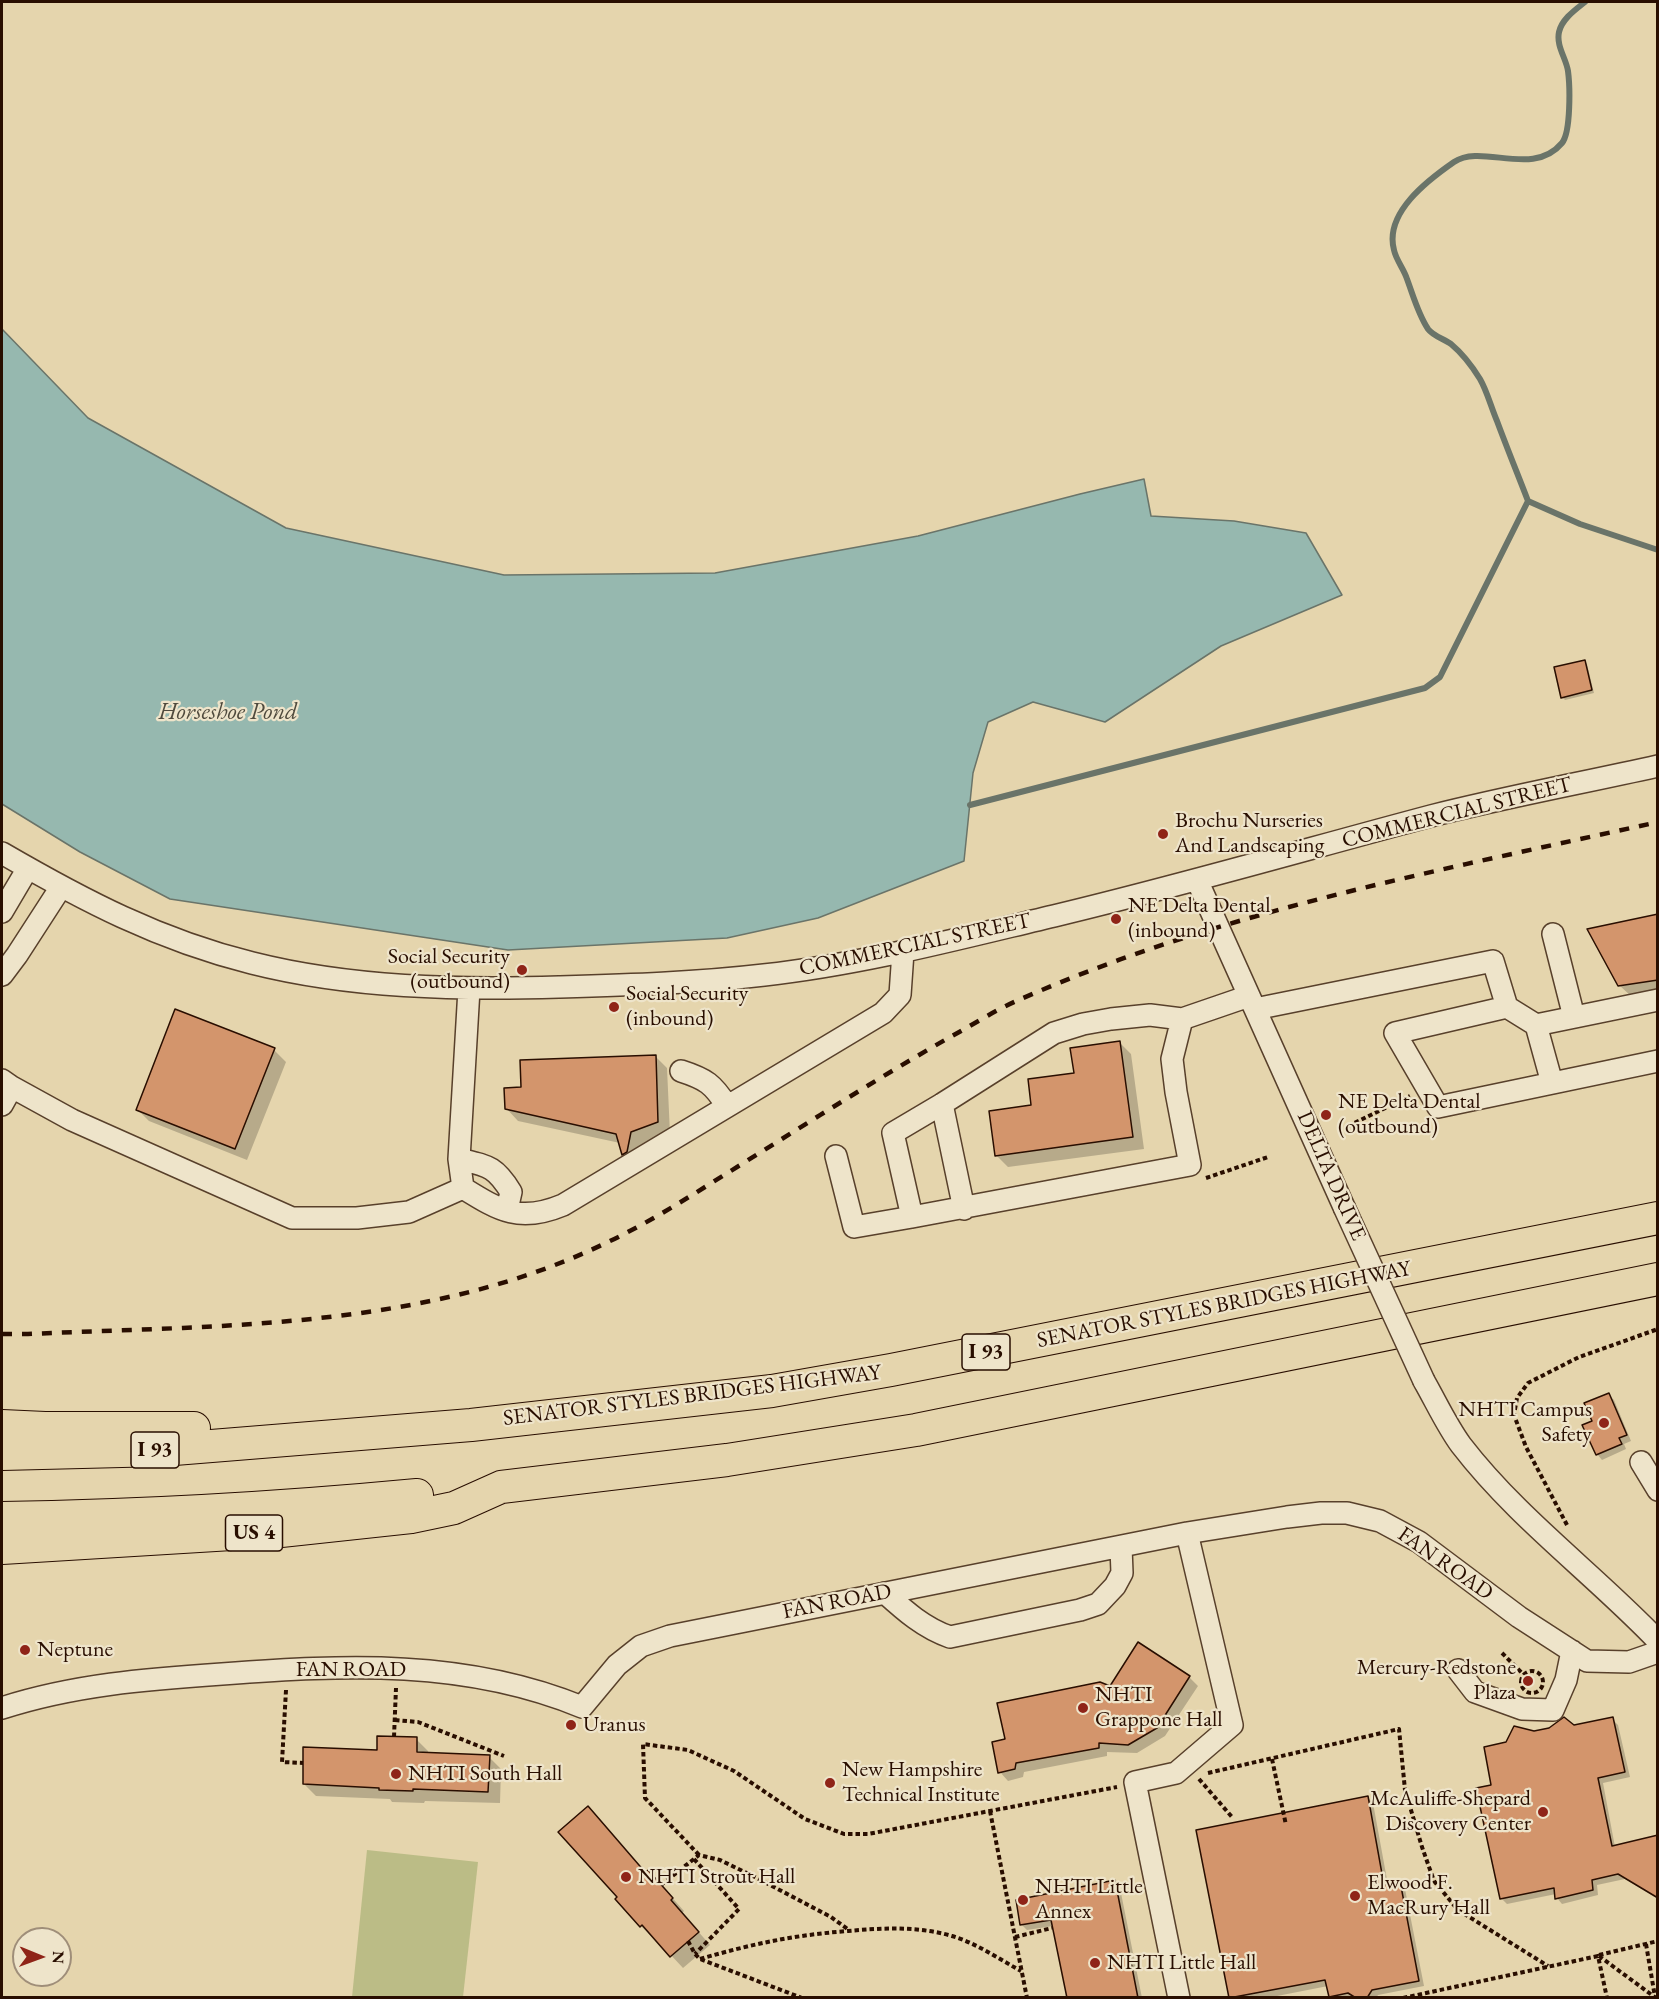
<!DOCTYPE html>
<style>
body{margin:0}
#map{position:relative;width:1659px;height:1999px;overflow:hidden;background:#e5d5ad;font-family:"EB Garamond",serif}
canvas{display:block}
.frame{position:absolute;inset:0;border:3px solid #290e00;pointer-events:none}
.north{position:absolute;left:12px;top:1927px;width:60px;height:60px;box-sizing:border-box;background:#eee4ca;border:2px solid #9f8e79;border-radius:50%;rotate:91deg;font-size:16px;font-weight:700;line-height:24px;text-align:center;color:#290e00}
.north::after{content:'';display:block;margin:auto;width:21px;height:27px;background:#8f2418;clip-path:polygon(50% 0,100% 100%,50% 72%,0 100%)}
</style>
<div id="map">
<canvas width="1659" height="1999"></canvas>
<div class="frame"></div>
<div class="north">N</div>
</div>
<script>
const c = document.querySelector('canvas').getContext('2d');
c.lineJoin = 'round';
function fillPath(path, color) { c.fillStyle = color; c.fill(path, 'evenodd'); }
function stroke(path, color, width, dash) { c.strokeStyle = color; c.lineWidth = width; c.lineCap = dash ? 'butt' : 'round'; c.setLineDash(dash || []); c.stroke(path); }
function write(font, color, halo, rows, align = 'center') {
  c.font = font + ' "EB Garamond",serif'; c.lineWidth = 4.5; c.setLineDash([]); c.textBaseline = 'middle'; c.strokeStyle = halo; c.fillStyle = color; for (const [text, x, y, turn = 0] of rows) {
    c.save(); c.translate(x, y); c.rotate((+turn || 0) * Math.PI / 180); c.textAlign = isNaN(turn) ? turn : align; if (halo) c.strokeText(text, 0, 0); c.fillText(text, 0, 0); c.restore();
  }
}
const green = new Path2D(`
 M 367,1850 L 478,1862 L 463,1997 L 352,1997 Z`);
const water = new Path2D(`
 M 2,329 L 88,418 L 286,528 L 504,575 L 715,573 L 918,536 L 1080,494 L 1144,479 L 1151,516 L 1234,521 L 1306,533 L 1342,595 L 1221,646 L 1105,722 L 1033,702 L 988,722 L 973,773 L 964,861 L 818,918 L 727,938 L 508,950 L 170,899 L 80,852 L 2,804 Z`);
const shadow = new Path2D(`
 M 1584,661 L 1587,664 L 1594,693 L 1565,700 L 1563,698 Z
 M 1658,916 L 1658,993 L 1632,997 L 1619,985 Z
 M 176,1011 L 274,1050 L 286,1062 L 247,1160 L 149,1121 L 137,1109 Z
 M 1119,1042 L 1131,1054 L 1144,1149 L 1008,1167 L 996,1155 L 1033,1106 Z
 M 655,1056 L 667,1068 L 670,1134 L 643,1144 L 639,1164 L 635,1166 L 623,1154 L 620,1143 L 518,1121 L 506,1108 L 522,1089 Z
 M 1609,1395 L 1614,1400 L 1631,1441 L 1624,1444 L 1626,1449 L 1602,1460 L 1597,1454 L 1594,1422 Z
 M 1189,1677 L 1198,1686 L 1165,1736 L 1137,1753 L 1107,1752 L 1107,1756 L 1024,1772 L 1023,1777 L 1008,1781 L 1000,1772 L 1007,1741 L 1110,1688 Z
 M 1612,1719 L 1618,1725 L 1630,1777 L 1603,1783 L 1615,1847 L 1658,1836 L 1658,1899 L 1625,1879 L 1597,1885 L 1598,1895 L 1562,1904 L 1557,1898 L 1556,1894 L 1507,1904 L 1501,1898 L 1492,1786 L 1507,1743 L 1534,1733 Z
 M 416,1739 L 428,1751 L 428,1754 L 489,1757 L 501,1769 L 500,1803 L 425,1801 L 424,1803 L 392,1802 L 390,1799 L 316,1796 L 304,1784 L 378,1752 Z
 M 1367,1797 L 1373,1803 L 1388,1885 L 1400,1883 L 1405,1889 L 1424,1986 L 1378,1995 L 1376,1998 L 1331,1998 L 1328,1986 L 1267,1998 L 1231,1998 Z
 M 600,1820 L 646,1873 L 660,1884 L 684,1911 L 682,1913 L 710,1945 L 683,1968 L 654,1937 L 653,1938 L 641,1926 L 619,1897 Z
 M 1114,1882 L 1120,1888 L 1142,1998 L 1068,1998 L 1053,1926 L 1027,1930 L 1021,1924 Z`);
const stream = new Path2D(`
 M 1585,2 C 1575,10 1562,19 1559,32 C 1556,46 1566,58 1568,71 C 1570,86 1571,132 1562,143 C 1533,178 1482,143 1454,162 C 1428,180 1384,213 1394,250 C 1396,260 1404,269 1407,279 C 1413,295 1418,314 1428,329 C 1433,336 1444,339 1451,344 C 1463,354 1472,366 1480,379 C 1487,391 1491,407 1497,421 C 1507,448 1518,475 1528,501 L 1580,524 L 1658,550
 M 970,805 L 1425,688 L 1440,677 L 1528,501`);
const building = new Path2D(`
 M 1585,660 L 1592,690 L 1561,698 L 1554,667 Z
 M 1658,914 L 1658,980 L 1618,986 L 1587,929 Z
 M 175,1009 L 275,1048 L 235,1149 L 136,1110 Z
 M 1120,1041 L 1133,1137 L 995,1156 L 989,1111 L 1031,1105 L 1028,1079 L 1074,1073 L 1070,1048 Z
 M 656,1055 L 658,1122 L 631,1132 L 627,1152 L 622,1155 L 616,1134 L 505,1109 L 504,1088 L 521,1087 L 520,1060 Z
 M 1609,1393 L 1627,1435 L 1619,1438 L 1622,1444 L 1596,1455 L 1582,1425 L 1592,1421 L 1584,1403 Z
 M 1138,1642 L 1190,1676 L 1157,1728 L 1128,1745 L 1099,1743 L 1099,1748 L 1016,1763 L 1015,1769 L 998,1773 L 992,1742 L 1005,1739 L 997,1703 L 1100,1682 L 1110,1686 Z
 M 1564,1717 L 1574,1725 L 1613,1717 L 1625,1772 L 1598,1778 L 1612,1846 L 1658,1835 L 1658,1898 L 1618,1874 L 1592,1880 L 1593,1890 L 1555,1899 L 1554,1888 L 1500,1899 L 1476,1788 L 1491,1785 L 1484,1747 L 1506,1742 L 1514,1726 L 1534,1731 L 1549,1728 Z
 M 377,1736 L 417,1737 L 417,1752 L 490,1755 L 488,1792 L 413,1789 L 413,1791 L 379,1790 L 379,1788 L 303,1784 L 303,1747 L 377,1750 Z
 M 1368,1796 L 1384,1885 L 1400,1881 L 1419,1981 L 1372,1990 L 1367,1998 L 1356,1998 L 1348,1993 L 1329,1997 L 1325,1980 L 1229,1998 L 1196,1830 Z
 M 588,1806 L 645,1872 L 648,1870 L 673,1898 L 671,1900 L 699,1932 L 670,1957 L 642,1925 L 640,1927 L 615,1899 L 617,1897 L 558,1832 Z
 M 1115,1880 L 1138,1998 L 1067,1998 L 1051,1920 L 1020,1925 L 1016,1900 Z`);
const path = new Path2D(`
 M 1348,1126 L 1410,1096
 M 1206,1178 L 1268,1157
 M 1567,1525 L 1526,1447 L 1514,1415 L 1517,1398 L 1528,1383 L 1579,1357 L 1658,1329
 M 1502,1653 L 1523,1674
 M1521 1682a11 11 0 1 1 22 0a11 11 0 1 1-22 0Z
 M 286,1690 L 282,1762 L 303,1763
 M 395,1720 L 418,1722 L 504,1756
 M 394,1737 L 396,1688
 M 1272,1759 L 1286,1825
 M 1208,1773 L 1399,1729 L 1405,1790 L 1422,1847 L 1434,1881 L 1458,1910 L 1548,1966
 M 1199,1779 L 1232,1817
 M 990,1811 L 1027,1998
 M 699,1855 L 645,1798 L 643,1744 L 688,1750 L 734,1771 L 805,1819 L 844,1834 L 868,1834 L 1117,1787
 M 694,1859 L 739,1909 L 695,1954
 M 661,1885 L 699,1855 L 720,1860 L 755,1877 L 831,1917 L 849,1930
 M 1015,1937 L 1052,1928
 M 688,1941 L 695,1954 L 700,1959 L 802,1998
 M 1646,1944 L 1655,1997
 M 1599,1955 L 1658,1941
 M 1599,1956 L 1656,1998
 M 700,1959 C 752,1944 794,1935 848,1931 C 882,1928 918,1926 952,1936 C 976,1943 999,1959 1021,1971
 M 1403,1998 L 1598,1956 L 1607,1998`);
const minor = new Path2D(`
 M 2,853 C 83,900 159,940 252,963 C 351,988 457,990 559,987 C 627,985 696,983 764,975 C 864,964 961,938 1058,915 C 1183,885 1307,849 1431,816 C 1506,797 1582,783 1658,766
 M 1197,880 L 1344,1207
 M 2,912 L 28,868
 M 1553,934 L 1574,1017
 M 2,975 L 17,955 L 61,887
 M 1507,1007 L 1536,1025 L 1658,1000
 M 1255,1009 L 1493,961 L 1507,1007 L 1395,1033 L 1438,1107 L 1658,1061
 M 1536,1025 L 1552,1083
 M 681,1071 C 706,1079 713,1084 727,1106
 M 2,1080 L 12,1087 L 72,1120 L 292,1218 L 357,1218 L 409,1212 L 463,1188 C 500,1211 520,1223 563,1205 L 883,1013 L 900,995 L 903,952
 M 942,1104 L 964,1209
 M 2,1105 L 12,1087
 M 836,1156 L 854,1227 L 912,1217 L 893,1133 L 942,1104 L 1054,1033 L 1083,1024 L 1111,1019 L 1150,1015 L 1182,1019 L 1249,996
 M 459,1159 C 488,1166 495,1166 511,1192 L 507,1210
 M 463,1188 L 459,1159 L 469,989
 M 912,1217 L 1190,1165 L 1176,1092 L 1172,1059 L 1182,1019
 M 1424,1381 C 1436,1402 1447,1426 1461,1445 C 1518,1519 1594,1574 1658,1641
 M 1641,1462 L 1658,1490
 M 885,1593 C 905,1611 924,1628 950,1637 L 1080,1610 L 1098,1604 L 1115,1586 L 1122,1573 L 1121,1547
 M 1458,1670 L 1475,1692 L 1522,1709 L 1553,1710 L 1566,1680 L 1572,1651
 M 2,1708 C 73,1685 147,1679 222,1674 C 346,1665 465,1659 582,1707 L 617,1665 L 641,1646 L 670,1636 L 1187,1533 L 1287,1517 L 1321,1513 L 1347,1513 L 1380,1521 L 1419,1542 L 1519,1617 L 1587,1661 L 1629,1662 L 1658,1652
 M 1179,1998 L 1135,1782 L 1176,1773 L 1232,1725 L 1187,1533`);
const highway = new Path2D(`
 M 2,1426 L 45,1428 L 194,1428
 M 2,1454 L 162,1450 L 471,1425 L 772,1391 L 891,1370 L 1658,1218
 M 2,1518 C 140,1516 279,1508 417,1495
 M 2,1548 L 281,1531 L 411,1517 L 454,1508 L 501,1487 L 727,1460 L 916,1430 L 1658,1279`);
const rail = new Path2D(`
 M 2,1334 L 28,1334 C 224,1325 427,1330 608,1242 C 650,1222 689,1197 729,1172 C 803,1126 876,1079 952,1036 C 974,1024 997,1009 1021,999 C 1223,910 1443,870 1658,822`);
const minorBridge = new Path2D(`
 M 1344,1207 L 1424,1381`);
const markers = [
 [1163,834,6,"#8f2418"],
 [1116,919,6,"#8f2418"],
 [522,970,6,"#8f2418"],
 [614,1007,6,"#8f2418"],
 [1326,1115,6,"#8f2418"],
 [1604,1423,6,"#8f2418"],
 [25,1650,6,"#8f2418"],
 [1528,1681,6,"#8f2418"],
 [1083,1708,6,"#8f2418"],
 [571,1725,6,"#8f2418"],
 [396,1774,6,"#8f2418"],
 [830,1783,6,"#8f2418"],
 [1543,1812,6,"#8f2418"],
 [626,1877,6,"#8f2418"],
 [1355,1896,6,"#8f2418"],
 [1023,1900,6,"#8f2418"],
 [1095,1963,6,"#8f2418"]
];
const shields = [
 [986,1352,48],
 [155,1450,48],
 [254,1533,57]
];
const shieldNames = [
 ["I 93",986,1352],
 ["I 93",155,1450],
 ["US 4",254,1533]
];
const streetNames = [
 ["COMMERCIAL STREET",1457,813,-14],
 ["COMMERCIAL STREET",915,945,-12],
 ["DELTA DRIVE",1331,1176,66],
 ["SENATOR STYLES BRIDGES HIGHWAY",1224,1305,-11],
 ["SENATOR STYLES BRIDGES HIGHWAY",692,1396,-7],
 ["FAN ROAD",1445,1564,35],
 ["FAN ROAD",837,1602,-11],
 ["FAN ROAD",351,1670]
];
const poiNames = [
 ["Brochu Nurseries",1175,821],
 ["And Landscaping",1175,846],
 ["NE Delta Dental",1128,906],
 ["(inbound)",1128,931],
 ["Social Security",510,957,"right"],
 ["(outbound)",510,982,"right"],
 ["Social Security",626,994],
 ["(inbound)",626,1019],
 ["NE Delta Dental",1338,1102],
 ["(outbound)",1338,1127],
 ["NHTI Campus",1592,1410,"right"],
 ["Safety",1592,1435,"right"],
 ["Neptune",37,1650],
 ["Mercury-Redstone",1516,1668,"right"],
 ["Plaza",1516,1693,"right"],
 ["NHTI",1095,1695],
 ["Grappone Hall",1095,1720],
 ["Uranus",583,1725],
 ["New Hampshire",842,1770],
 ["Technical Institute",842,1795],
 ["NHTI South Hall",408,1774],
 ["McAuliffe-Shepard",1531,1799,"right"],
 ["Discovery Center",1531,1824,"right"],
 ["NHTI Strout Hall",638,1877],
 ["Elwood F.",1367,1883],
 ["MacRury Hall",1367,1908],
 ["NHTI Little",1035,1887],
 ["Annex",1035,1912],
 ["NHTI Little Hall",1107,1963]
];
const waterNames = [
 ["Horseshoe Pond",228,712]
];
fillPath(green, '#bbbc86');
fillPath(water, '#96b8af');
stroke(water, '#6a7469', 1.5);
fillPath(shadow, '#0003');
stroke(stream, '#6a7469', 6);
fillPath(building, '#d3956c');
stroke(building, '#290e00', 1.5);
stroke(minor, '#58402b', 24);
stroke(highway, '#290e00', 34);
stroke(path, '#290e00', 4, [4.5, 3]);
stroke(minor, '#eee4ca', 21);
stroke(highway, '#e5d5ad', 32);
stroke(rail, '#290e00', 4.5, [10, 10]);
stroke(minorBridge, '#58402b', 24, []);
stroke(minorBridge, '#eee4ca', 21);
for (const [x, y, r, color] of markers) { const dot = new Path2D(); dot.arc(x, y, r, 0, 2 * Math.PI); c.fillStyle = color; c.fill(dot); stroke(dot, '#eee4ca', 2); }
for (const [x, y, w] of shields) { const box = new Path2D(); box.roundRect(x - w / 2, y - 18, w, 36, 4.5); c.fillStyle = '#eee4ca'; c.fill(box); stroke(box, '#290e00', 1.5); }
write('bold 21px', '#290e00', null, shieldNames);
write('22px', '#290e00', '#eee4ca', streetNames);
write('22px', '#290e00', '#eee4ca', poiNames, 'left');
write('italic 24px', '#4f4a3d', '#eee4ca', waterNames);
</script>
